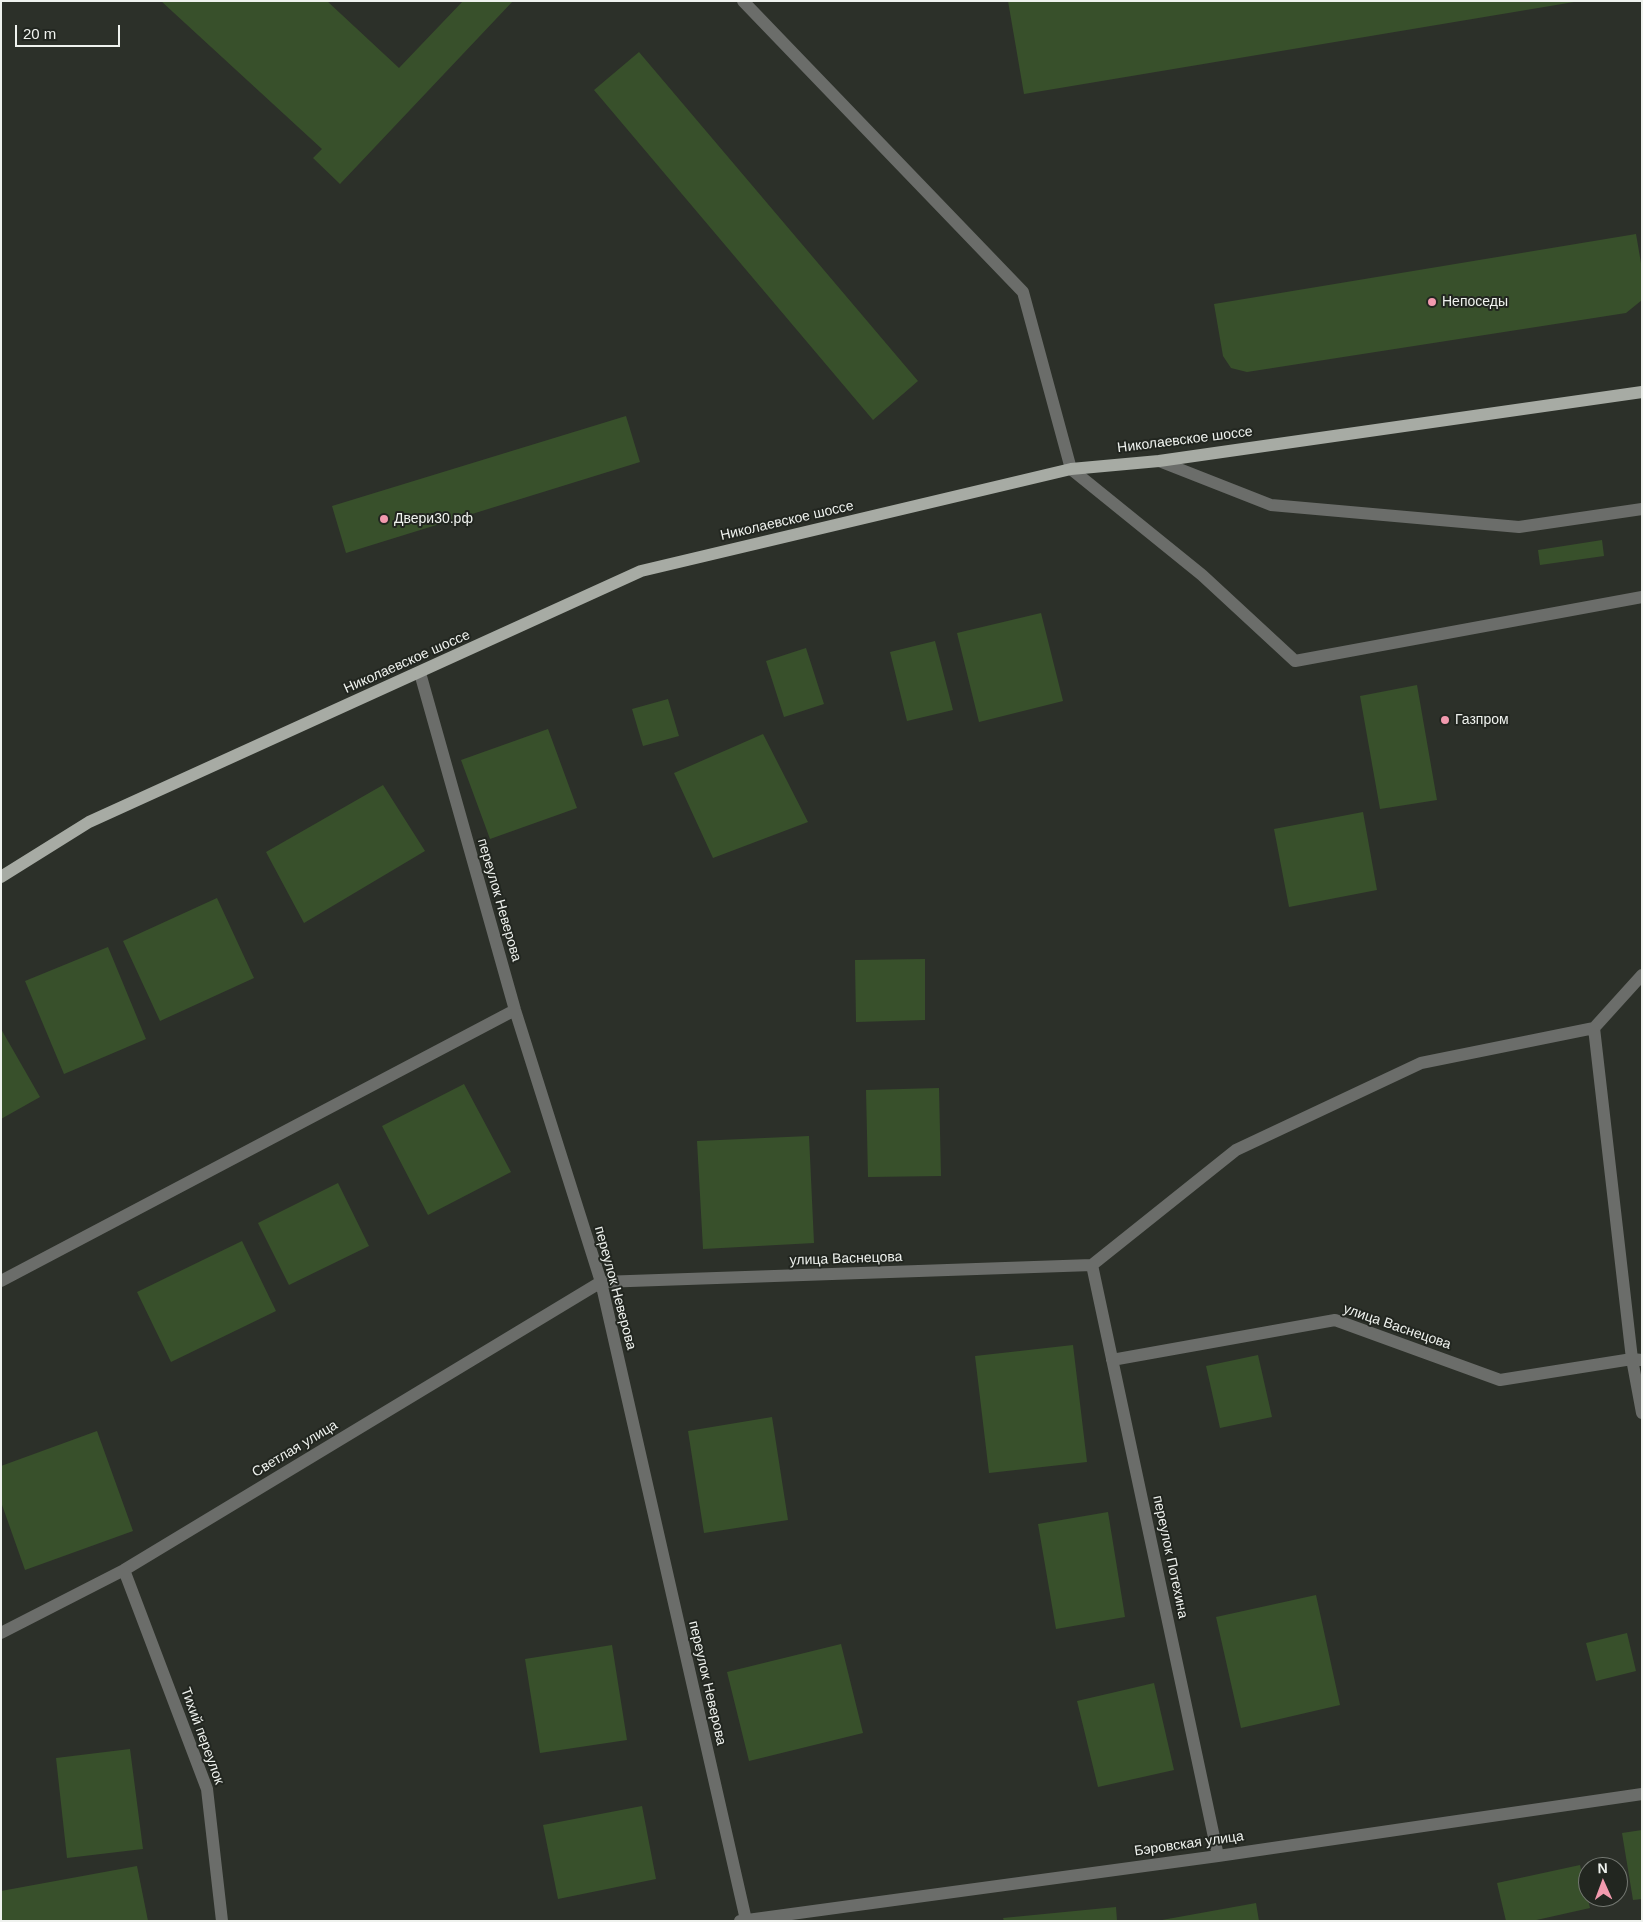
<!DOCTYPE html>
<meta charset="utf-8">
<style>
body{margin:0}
#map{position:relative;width:1643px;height:1922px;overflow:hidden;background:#2c3029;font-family:Arial,sans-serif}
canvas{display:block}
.frame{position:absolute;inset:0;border:2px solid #eff2ee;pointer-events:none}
.north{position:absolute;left:1578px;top:1857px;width:50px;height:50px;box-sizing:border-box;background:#222620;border:1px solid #747872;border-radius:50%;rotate:358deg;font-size:14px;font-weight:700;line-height:20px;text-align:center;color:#eff2ee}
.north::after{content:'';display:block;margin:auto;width:18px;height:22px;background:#f29aae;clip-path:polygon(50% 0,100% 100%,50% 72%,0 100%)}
.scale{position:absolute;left:15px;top:25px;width:105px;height:22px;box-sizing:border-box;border:2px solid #eff2ee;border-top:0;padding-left:6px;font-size:15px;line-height:18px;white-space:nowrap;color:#eff2ee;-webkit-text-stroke:4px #222620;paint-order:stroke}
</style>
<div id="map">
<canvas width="1643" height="1922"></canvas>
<div class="frame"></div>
<div class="north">N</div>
<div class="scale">20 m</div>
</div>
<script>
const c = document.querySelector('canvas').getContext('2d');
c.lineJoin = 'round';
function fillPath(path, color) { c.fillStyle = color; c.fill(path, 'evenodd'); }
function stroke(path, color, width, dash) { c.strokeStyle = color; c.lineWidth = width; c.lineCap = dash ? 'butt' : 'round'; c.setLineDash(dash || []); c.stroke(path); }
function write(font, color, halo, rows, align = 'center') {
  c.font = font + ' Arial,sans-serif'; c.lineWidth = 4; c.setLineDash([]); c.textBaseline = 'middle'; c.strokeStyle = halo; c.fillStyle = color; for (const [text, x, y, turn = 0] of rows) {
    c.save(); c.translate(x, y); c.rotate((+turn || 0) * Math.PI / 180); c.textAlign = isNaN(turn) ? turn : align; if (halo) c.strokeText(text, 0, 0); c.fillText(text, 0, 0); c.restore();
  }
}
const building = new Path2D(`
 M 161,1 L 327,1 L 399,68 L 463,1 L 513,1 L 340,184 L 313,158 L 322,149 Z
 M 1008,1 L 1574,1 L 1574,2 L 1024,94 Z
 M 639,52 L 918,381 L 873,420 L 594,90 Z
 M 1636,234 L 1642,269 L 1642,300 L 1626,313 L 1247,372 L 1231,368 L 1223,356 L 1214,304 Z
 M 626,416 L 640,462 L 346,553 L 332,506 Z
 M 1602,540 L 1604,556 L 1540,565 L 1538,550 Z
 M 1041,613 L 1063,701 L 979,722 L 957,633 Z
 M 935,641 L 953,710 L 907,721 L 890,652 Z
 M 806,648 L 824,704 L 784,717 L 766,661 Z
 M 1417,685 L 1437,800 L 1380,809 L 1360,696 Z
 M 668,699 L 679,736 L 643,746 L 632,709 Z
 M 548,729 L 577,808 L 490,839 L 461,760 Z
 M 763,734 L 808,822 L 713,858 L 674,773 Z
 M 383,785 L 425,851 L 304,923 L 266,852 Z
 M 1363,812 L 1377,890 L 1289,907 L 1274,829 Z
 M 217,898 L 254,978 L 160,1021 L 123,941 Z
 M 108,947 L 146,1039 L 64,1074 L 25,981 Z
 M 925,959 L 925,1020 L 856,1022 L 855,960 Z
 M 1,1029 L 40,1097 L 1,1119 Z
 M 464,1084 L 511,1172 L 428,1215 L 382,1126 Z
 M 939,1088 L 941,1176 L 868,1177 L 866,1090 Z
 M 809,1136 L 814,1243 L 703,1249 L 697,1141 Z
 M 338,1183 L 369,1246 L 289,1285 L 258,1223 Z
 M 242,1241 L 276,1311 L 171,1362 L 137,1292 Z
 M 1073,1345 L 1087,1462 L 989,1473 L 975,1356 Z
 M 1258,1355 L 1272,1417 L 1220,1428 L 1206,1366 Z
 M 772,1417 L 788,1520 L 704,1533 L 688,1431 Z
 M 97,1431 L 133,1531 L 25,1570 L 1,1502 L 1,1466 Z
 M 1108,1512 L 1125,1617 L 1056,1629 L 1038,1524 Z
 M 1316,1595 L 1340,1705 L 1241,1728 L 1216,1617 Z
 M 1627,1633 L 1636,1671 L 1596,1681 L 1586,1643 Z
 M 841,1644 L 863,1733 L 749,1761 L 727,1672 Z
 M 612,1645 L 627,1740 L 540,1753 L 525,1659 Z
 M 1154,1683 L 1174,1770 L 1098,1787 L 1077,1701 Z
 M 130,1749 L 143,1849 L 67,1858 L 56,1758 Z
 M 642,1806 L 656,1879 L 558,1899 L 543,1825 Z
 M 1642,1830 L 1642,1899 L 1633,1900 L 1622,1833 Z
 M 1580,1865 L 1590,1908 L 1532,1921 L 1506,1921 L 1497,1883 Z
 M 137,1866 L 148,1921 L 1,1921 L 1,1891 Z
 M 1256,1903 L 1259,1921 L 1162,1921 L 1162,1920 Z
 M 1116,1907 L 1117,1921 L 1004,1921 L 1003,1918 Z`);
const service = new Path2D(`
 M 743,1 L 1023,292 L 1071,469 L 1202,575 L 1295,661 L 1642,597
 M 1159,461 L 1271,505 L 1519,527 L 1642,509`);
const minor = new Path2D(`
 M 420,673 L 515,1010 L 601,1282 L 746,1920
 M 1594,1028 L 1632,1359 L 1642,1413
 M 1092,1265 L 1236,1150 L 1421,1063 L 1594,1028 L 1642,975
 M 1092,1265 L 1218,1856
 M 1,1281 L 515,1010
 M 1112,1360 L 1335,1320 L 1500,1380 L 1632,1359 L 1642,1360
 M 124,1570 L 207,1789 L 222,1921
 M 1,1633 L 124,1570 L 601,1282 L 1092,1265
 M 740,1921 L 1218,1856 L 1642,1794`);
const primary = new Path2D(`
 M 1,877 L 89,822 L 641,571 L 1071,469 L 1159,461 L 1642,392`);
const markers = [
 [1432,302,5,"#f29aae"],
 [384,519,5,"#f29aae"],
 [1445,720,5,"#f29aae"]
];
const poiNames = [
 ["Непоседы",1442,302],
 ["Двери30.рф",394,519],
 ["Газпром",1455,720]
];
const streetNames = [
 ["Николаевское шоссе",1185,440,-7],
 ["Николаевское шоссе",787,521,-13],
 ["Николаевское шоссе",407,662,-24],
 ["переулок Неверова",499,900,74],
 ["улица Васнецова",846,1259,-2],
 ["переулок Неверова",615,1288,75],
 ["улица Васнецова",1397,1327,19],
 ["Светлая улица",295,1449,-31],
 ["переулок Потехина",1170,1557,78],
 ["переулок Неверова",707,1683,77],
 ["Тихий переулок",202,1736,70],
 ["Бэровская улица",1189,1844,-8]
];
fillPath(building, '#38502b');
stroke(service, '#6b6d6a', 12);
stroke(minor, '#6b6d6a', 12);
stroke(primary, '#a7aba4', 12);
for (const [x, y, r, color] of markers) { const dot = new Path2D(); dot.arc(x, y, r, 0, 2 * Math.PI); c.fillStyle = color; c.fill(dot); stroke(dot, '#222620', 2); }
write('14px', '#eff2ee', '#222620', poiNames, 'left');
write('14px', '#eff2ee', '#222620', streetNames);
</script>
